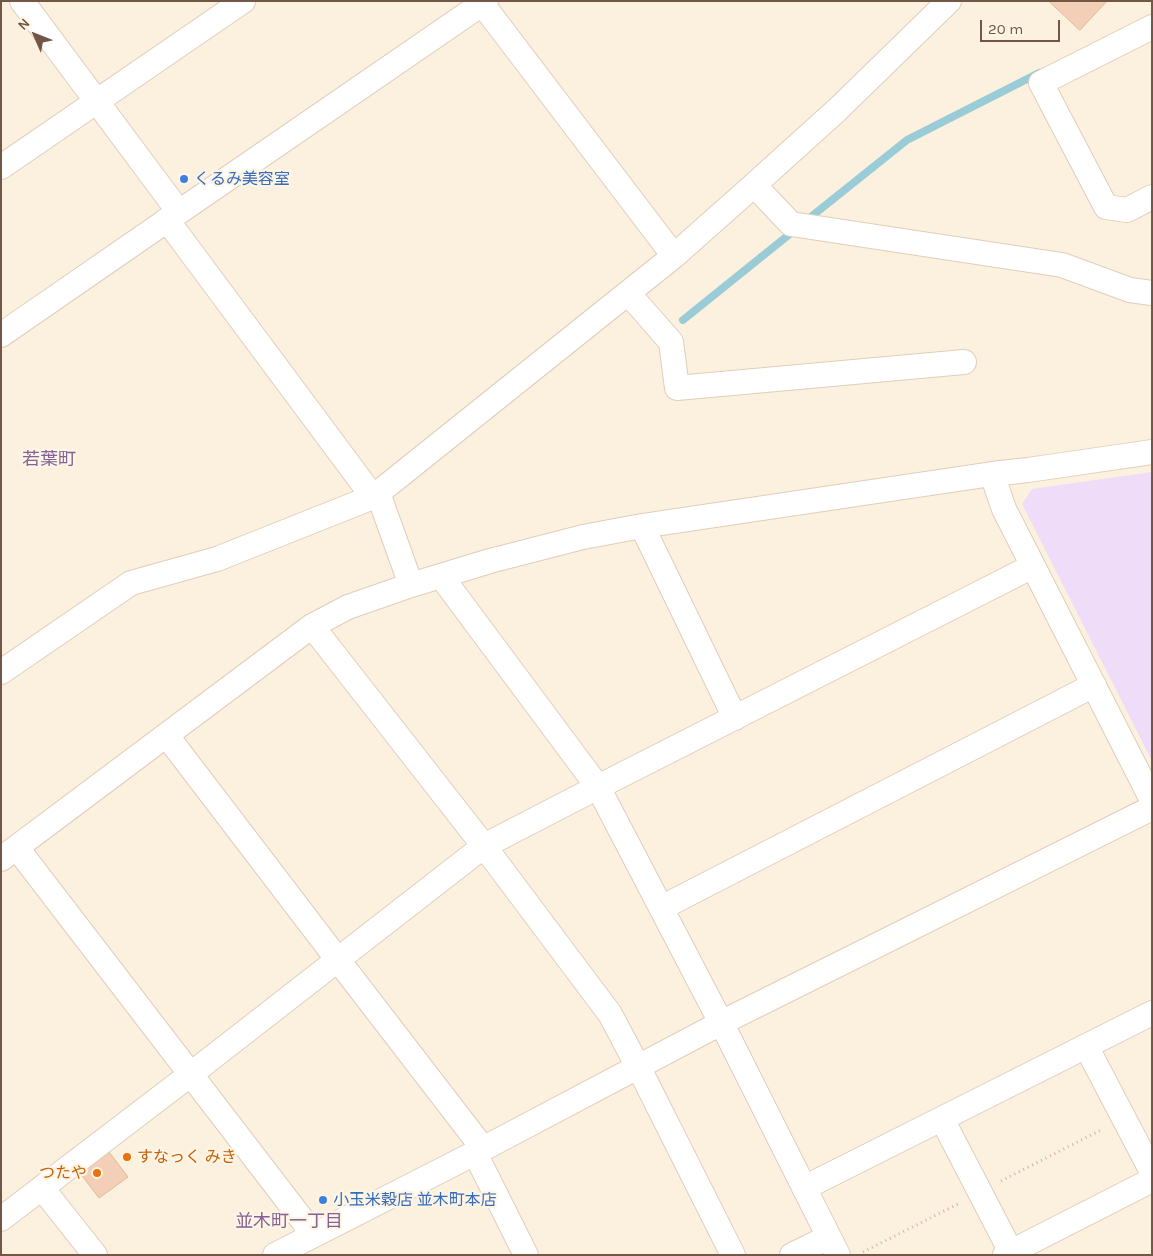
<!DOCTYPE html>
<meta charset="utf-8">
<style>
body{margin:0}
#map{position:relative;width:1153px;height:1256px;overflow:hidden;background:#fcf1df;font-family:Karla,sans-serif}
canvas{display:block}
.frame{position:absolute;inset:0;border:2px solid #725747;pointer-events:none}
.north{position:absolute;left:10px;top:10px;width:50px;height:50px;-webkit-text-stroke:4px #fff5e5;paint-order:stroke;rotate:314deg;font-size:14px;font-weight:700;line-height:20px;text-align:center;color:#725747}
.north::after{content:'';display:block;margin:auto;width:18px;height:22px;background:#725747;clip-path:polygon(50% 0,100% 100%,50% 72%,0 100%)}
.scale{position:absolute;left:980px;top:20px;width:80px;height:22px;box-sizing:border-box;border:2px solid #725747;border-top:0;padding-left:6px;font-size:15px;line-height:18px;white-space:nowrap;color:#725747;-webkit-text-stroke:4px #fff5e5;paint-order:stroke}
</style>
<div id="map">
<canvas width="1153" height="1256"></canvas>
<div class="frame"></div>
<div class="north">N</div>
<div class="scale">20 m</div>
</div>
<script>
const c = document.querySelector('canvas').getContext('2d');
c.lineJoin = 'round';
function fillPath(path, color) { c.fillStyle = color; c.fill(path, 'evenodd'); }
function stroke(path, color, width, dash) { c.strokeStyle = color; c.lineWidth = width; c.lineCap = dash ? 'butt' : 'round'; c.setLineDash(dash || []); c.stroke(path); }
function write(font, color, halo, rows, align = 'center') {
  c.font = font + ' Karla,"Noto Sans JP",sans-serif'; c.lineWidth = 4.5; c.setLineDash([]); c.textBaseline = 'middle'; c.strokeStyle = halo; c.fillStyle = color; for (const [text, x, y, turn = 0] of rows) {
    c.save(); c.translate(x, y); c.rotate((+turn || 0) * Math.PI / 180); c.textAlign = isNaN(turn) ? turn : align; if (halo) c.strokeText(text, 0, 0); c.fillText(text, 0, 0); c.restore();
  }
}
const education = new Path2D(`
 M 1152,472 L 1152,761 L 1022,504 L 1032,489 Z`);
const stream = new Path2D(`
 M 807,220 L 907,140 L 1039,73
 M 683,320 L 796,229`);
const building = new Path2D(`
 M 1049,1 L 1107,1 L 1080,30 Z
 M 106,1148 L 128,1177 L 99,1198 L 77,1169 Z`);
const path = new Path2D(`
 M 1001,1181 L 1103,1129
 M 863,1252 L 958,1204`);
const street = new Path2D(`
 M 22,1 L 179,212
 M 480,1 L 674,256
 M 1152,27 L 1041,83 L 1106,207 L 1127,210 L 1152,197
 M 1,167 L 243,1
 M 754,185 L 791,224 L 1062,265 L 1130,290 L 1152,293
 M 167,220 L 373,497
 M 628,293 L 671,342 L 677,388 L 964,362
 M 1,335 L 179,212 L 486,1
 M 992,474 L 1004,509 L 1152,800
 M 378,493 L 411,585
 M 642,526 L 735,718
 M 441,576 L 598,787 L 729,1038 L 838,1255
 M 312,626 L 484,846 L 610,1014 L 646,1082 L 733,1255
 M 1,672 L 131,583 L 217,559 L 373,497 L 674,256 L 754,185 L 837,110 L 949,1
 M 167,736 L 338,960 L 475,1138 L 482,1149
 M 17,848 L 304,1222 L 311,1236
 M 1,859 L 312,626 L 348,607 L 411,585 L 490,561 L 583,537 L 642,526 L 992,474 L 1028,470 L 1152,452
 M 661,908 L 1094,685
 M 1086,1046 L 1152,1172
 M 942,1119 L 1011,1252
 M 475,1153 L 526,1255
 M 42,1188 L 95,1255
 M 804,1188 L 1152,1013
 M 1,1219 L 191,1074 L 484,846 L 598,787 L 1033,566
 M 275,1255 L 475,1153 L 721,1023 L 1152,808
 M 792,1255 L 829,1237
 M 1005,1255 L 1152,1180`);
const markers = [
 [184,179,5,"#3f7fe0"],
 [127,1157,5,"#e8710a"],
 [97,1173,5,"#e8710a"],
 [323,1200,5,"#3f7fe0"]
];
const shopNames = [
 ["くるみ美容室",194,179],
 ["小玉米穀店 並木町本店",333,1200]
];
const foodNames = [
 ["すなっく みき",137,1157],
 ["つたや",87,1173,"right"]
];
const neighbourhoodNames = [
 ["若葉町",49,460],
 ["並木町一丁目",289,1222]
];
fillPath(education, '#eedcf8');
stroke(stream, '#9accd7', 8);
fillPath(building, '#f2cfb6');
stroke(building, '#e4b597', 1);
stroke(street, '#e0cdbb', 26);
stroke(path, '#d6b29a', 3, [1, 4]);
stroke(street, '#fff', 24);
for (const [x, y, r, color] of markers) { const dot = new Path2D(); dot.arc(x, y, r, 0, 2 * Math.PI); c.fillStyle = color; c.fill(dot); stroke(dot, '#fff5e5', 2); }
write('16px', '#366cbe', '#fff5e5', shopNames, 'left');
write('16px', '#c56008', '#fff5e5', foodNames, 'left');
write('18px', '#856296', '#fff5e5', neighbourhoodNames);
</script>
